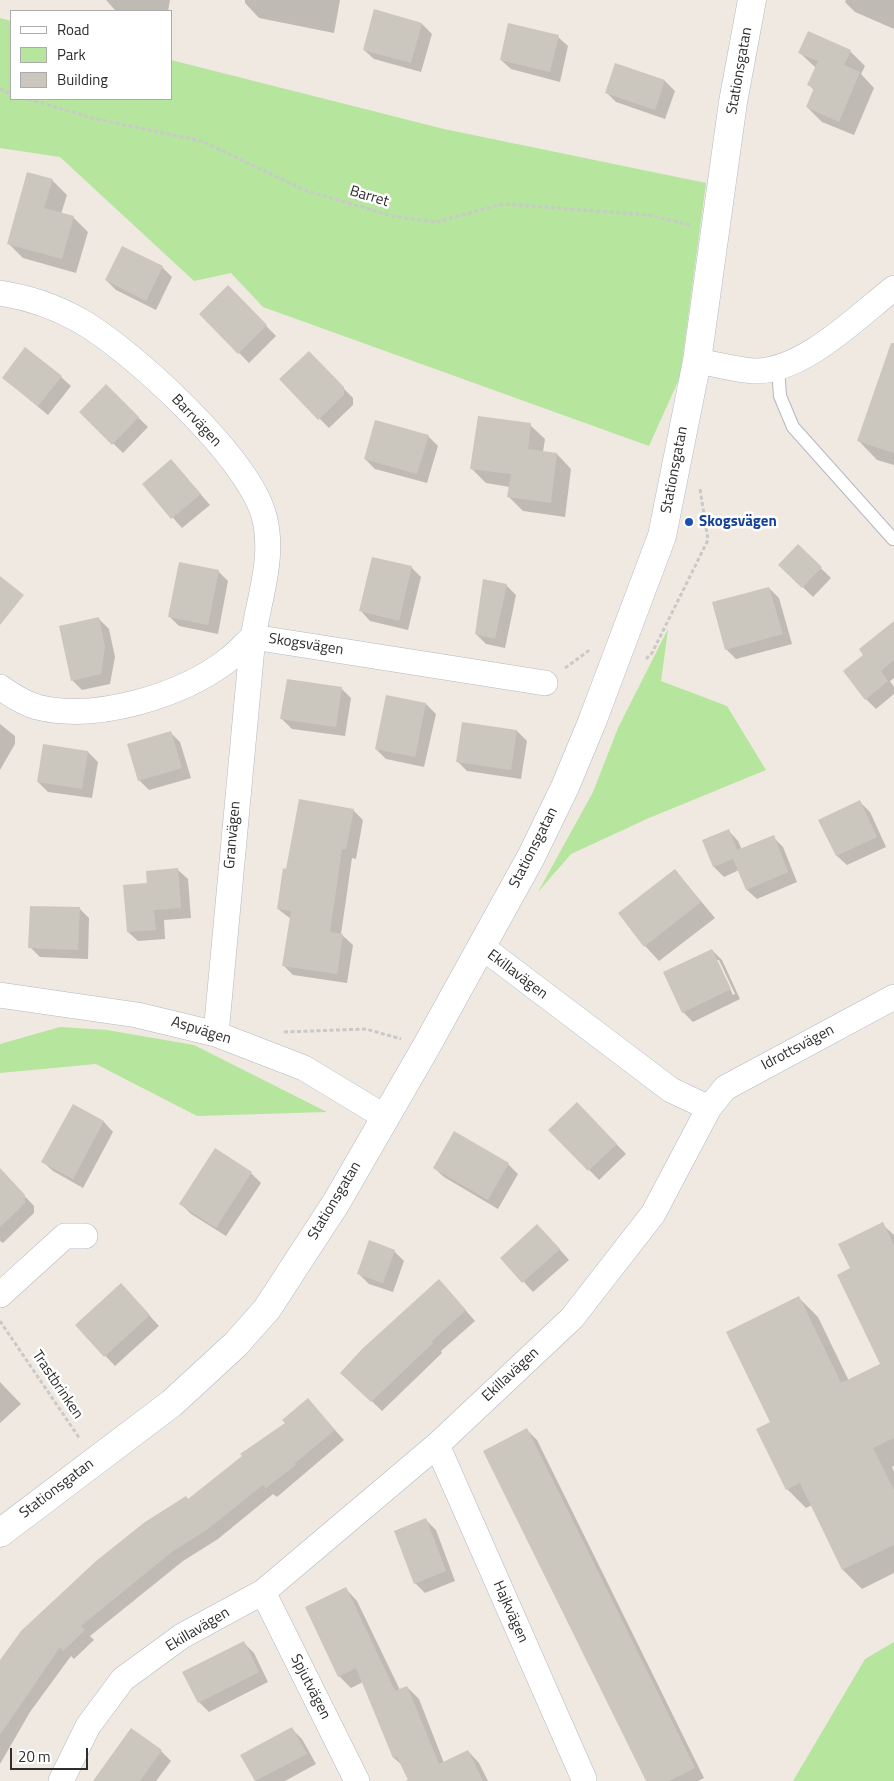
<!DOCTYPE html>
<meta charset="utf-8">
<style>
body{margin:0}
#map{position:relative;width:894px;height:1781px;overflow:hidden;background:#efe9e1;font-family:"Titillium Web",sans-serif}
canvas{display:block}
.legend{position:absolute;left:10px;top:10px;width:162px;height:90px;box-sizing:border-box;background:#fff;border:1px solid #ababab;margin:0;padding:6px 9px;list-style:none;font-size:15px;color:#2e2e2e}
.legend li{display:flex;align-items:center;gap:10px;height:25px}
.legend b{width:25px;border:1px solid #ababab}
.scale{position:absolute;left:10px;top:1748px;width:78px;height:22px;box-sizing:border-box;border:2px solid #2e2e2e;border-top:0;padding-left:6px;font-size:15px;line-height:18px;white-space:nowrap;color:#2e2e2e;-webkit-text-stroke:4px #fff;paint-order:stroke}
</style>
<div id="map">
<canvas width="894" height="1781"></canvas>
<ul class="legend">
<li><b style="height:6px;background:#fff"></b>Road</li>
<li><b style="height:14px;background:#b6e59e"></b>Park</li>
<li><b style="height:14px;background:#cbc7bf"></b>Building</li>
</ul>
<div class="scale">20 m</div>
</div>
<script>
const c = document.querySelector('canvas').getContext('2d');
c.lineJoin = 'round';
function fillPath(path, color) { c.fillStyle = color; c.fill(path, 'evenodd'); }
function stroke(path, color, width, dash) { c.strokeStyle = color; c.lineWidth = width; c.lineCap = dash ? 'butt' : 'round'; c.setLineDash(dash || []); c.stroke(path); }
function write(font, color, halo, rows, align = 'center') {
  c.font = font + ' "Titillium Web",sans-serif'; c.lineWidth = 5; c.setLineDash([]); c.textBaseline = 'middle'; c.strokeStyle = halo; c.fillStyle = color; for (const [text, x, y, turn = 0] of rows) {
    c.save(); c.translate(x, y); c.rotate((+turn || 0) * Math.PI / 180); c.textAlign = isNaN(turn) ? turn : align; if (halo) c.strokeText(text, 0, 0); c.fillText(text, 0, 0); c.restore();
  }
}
const green = new Path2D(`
 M 0,18 L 11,21 L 11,99 L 171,99 L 171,60 L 444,129 L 706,183 L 680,377 L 649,446 L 263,307 L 231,273 L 194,281 L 60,157 L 0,148 Z
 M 668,629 L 661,681 L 727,706 L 766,770 L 649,818 L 571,854 L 538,892 L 593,792 L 618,728 Z
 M 60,1027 L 107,1030 L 194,1045 L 327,1112 L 197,1116 L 96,1064 L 0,1073 L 0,1044 Z
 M 894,1642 L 894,1781 L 793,1781 L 865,1659 Z`);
const shadow = new Path2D(`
 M 106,0 L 170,0 L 168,11 L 115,10 Z
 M 245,0 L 340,0 L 334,33 L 259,18 L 245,3 Z
 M 846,0 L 894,0 L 894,29 L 855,12 L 845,2 Z
 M 375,11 L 422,24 L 432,34 L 421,72 L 374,59 L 364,50 Z
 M 558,37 L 568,46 L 560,82 L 511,69 L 501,60 Z
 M 850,51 L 865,66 L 861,74 L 874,88 L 854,135 L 822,122 L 807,107 L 814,90 L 809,85 L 816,68 L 800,53 Z
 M 665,81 L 675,91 L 665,119 L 616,102 L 606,92 Z
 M 52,180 L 67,195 L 61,214 L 73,217 L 88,232 L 76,273 L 23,258 L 8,243 Z
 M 162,267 L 172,277 L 156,310 L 116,290 L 106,280 Z
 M 228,287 L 276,336 L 249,363 L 201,314 Z
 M 309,353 L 353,398 L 353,405 L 329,428 L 281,380 Z
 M 894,354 L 894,465 L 877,460 L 858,440 Z
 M 61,377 L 71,386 L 48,415 L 3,378 Z
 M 106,386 L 148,427 L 123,453 L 81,412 Z
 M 530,425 L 545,439 L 543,452 L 557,454 L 571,469 L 565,517 L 523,511 L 509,497 L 510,487 L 486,483 L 472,469 Z
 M 428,436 L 438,446 L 427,483 L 375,469 L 365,459 Z
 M 171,460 L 210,505 L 182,528 L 143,484 Z
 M 798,546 L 831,578 L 813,597 L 780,565 Z
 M 411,567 L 421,577 L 408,630 L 370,621 L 361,611 Z
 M 218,571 L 228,581 L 218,634 L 179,626 L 169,616 Z
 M 506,585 L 516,595 L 505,648 L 486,644 L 476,634 Z
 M 769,588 L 779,598 L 792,644 L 736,659 L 726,649 Z
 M 99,619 L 109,629 L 115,657 L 110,684 L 82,690 L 72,680 Z
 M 894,632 L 894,678 L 890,681 L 894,687 L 894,694 L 876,709 L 866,699 L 865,655 Z
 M 341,688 L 351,698 L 345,736 L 292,729 L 282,719 Z
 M 426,704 L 436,714 L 424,767 L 386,759 L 376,749 Z
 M 0,724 L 15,736 L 15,744 L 0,770 Z
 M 517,731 L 527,741 L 521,779 L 467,771 L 458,762 Z
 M 170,732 L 180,742 L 191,778 L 149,790 L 139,780 Z
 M 88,752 L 98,762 L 92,798 L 48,792 L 38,782 Z
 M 860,802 L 870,812 L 886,847 L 847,865 L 837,856 L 820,820 Z
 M 353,810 L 363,820 L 356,859 L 352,858 L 341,934 L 353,945 L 347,983 L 293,975 L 283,965 L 291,919 L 278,909 Z
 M 729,831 L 738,841 L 742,850 L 773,837 L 783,847 L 797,882 L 757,899 L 747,890 L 739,870 L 724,877 L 714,867 L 704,841 Z
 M 178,870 L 188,879 L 191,918 L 164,920 L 165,939 L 138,941 L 128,932 L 148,884 Z
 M 675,870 L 715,918 L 659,961 L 645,946 Z
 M 79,908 L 89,918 L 88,959 L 40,957 L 30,947 Z
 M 712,950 L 722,960 L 740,999 L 693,1022 L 683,1012 ZM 716,960 L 719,960 L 735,994 L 733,995 Z
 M 74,1105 L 104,1122 L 113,1132 L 83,1188 L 53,1171 L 43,1162 Z
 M 586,1113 L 626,1154 L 599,1180 L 550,1130 Z
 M 508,1164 L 518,1174 L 498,1209 L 444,1177 L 434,1168 Z
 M 0,1170 L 34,1206 L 34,1213 L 3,1243 L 0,1241 Z
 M 251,1173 L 261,1183 L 226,1236 L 191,1214 L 181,1204 Z
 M 882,1224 L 894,1235 L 894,1466 L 892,1467 L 894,1472 L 894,1573 L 862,1589 L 843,1570 L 812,1505 L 806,1508 L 787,1489 L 772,1423 L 799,1298 L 818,1317 L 849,1381 L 882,1365 L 852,1269 Z
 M 547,1235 L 569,1260 L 533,1292 L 502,1258 Z
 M 394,1251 L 404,1261 L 393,1292 L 369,1284 L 359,1274 Z
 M 449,1291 L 475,1321 L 441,1351 L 442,1353 L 382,1411 L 352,1382 Z
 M 130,1294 L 159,1326 L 115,1366 L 76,1325 Z
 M 0,1382 L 21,1404 L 0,1423 Z
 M 308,1400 L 344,1440 L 277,1497 L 273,1494 L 218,1539 L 183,1561 L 90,1636 L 94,1640 L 74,1659 L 71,1656 L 30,1712 L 0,1764 L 0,1664 L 189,1500 L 287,1424 Z
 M 527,1430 L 537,1440 L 704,1778 L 698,1781 L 647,1781 Z
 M 426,1520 L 436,1530 L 455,1581 L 425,1593 L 415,1583 Z
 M 346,1589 L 357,1601 L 400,1690 L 407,1687 L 419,1699 L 444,1763 L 468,1751 L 479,1763 L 488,1781 L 410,1781 L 403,1766 L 394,1758 L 363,1682 L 351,1688 L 339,1676 Z
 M 244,1643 L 254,1653 L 268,1682 L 209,1712 L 199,1702 Z
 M 292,1729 L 302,1739 L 316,1764 L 285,1781 L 256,1781 L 242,1756 Z
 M 161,1751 L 171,1761 L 156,1781 L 107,1781 Z`);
const building = new Path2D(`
 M 374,9 L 422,23 L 411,63 L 363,50 Z
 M 508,23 L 559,35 L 550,72 L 500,60 Z
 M 808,31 L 851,50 L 844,65 L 860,72 L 839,122 L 806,107 L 814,88 L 807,85 L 818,61 L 798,53 Z
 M 615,63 L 665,80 L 655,110 L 605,93 Z
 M 27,172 L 53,179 L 44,208 L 74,216 L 62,259 L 7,244 Z
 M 122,246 L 163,266 L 146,301 L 105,280 Z
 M 228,285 L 267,325 L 238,354 L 199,314 Z
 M 891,343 L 894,343 L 894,453 L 857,441 Z
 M 25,347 L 62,376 L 38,406 L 2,378 Z
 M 309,351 L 344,387 L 344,395 L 318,420 L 279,379 Z
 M 106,384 L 139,417 L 112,445 L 79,412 Z
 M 478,416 L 531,423 L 528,449 L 557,453 L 551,503 L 507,497 L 511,474 L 470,469 Z
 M 375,420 L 429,435 L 417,474 L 364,459 Z
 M 171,459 L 201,494 L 171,519 L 142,484 Z
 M 798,544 L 822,567 L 802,588 L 778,565 Z
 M 372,557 L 412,566 L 399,621 L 359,611 Z
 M 179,562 L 219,570 L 208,625 L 168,617 Z
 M 0,576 L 24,595 L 0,625 Z
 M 483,579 L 507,584 L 495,639 L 475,634 Z
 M 769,587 L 783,634 L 725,650 L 712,602 Z
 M 99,617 L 105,647 L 101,674 L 71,681 L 59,626 Z
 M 894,621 L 894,660 L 881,671 L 888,681 L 865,700 L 843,671 L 863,655 L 859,649 Z
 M 287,679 L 342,687 L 336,727 L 280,719 Z
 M 386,695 L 426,703 L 415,757 L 375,749 Z
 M 462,722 L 517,730 L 511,770 L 456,762 Z
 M 171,731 L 182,768 L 138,781 L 127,744 Z
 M 43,744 L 88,751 L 82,789 L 37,782 Z
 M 299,799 L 354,809 L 346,849 L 342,849 L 330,932 L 343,934 L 337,974 L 282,966 L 291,911 L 277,909 L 283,868 L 286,869 Z
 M 860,800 L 877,837 L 836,856 L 818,820 Z
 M 729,829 L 737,850 L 774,835 L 788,872 L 746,890 L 733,859 L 713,867 L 702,840 Z
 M 178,868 L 181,908 L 154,910 L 156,930 L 127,932 L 123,885 L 147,883 L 146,871 Z
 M 675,869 L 701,902 L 644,947 L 618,913 Z
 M 30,906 L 80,907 L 78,950 L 28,948 Z
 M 712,949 L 731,989 L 682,1013 L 663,972 Z
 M 577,1102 L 617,1144 L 588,1171 L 548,1130 Z
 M 73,1104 L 104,1121 L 73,1179 L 41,1162 Z
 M 454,1131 L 509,1163 L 488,1200 L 433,1168 Z
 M 215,1148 L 252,1172 L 216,1228 L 179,1204 Z
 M 0,1168 L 25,1195 L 25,1203 L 0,1227 Z
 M 883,1222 L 894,1245 L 894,1438 L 873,1448 L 894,1490 L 894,1545 L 842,1570 L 800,1483 L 786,1490 L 756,1429 L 770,1422 L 726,1332 L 799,1296 L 841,1383 L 880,1364 L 837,1275 L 850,1268 L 838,1244 Z
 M 537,1224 L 560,1249 L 522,1283 L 500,1258 Z
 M 369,1240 L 395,1250 L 383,1283 L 357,1274 Z
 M 439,1279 L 466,1310 L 432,1341 L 433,1343 L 371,1402 L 340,1373 L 362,1349 Z
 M 121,1283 L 150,1315 L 104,1357 L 75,1325 Z
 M 308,1398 L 335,1430 L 294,1464 L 296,1465 L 266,1488 L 263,1485 L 208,1529 L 173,1551 L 81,1626 L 85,1630 L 63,1651 L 60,1647 L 0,1735 L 0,1660 L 21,1631 L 96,1561 L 145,1522 L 186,1496 L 188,1499 L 242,1456 L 240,1454 L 285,1423 L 282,1420 Z
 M 527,1428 L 695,1768 L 669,1781 L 646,1781 L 483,1451 Z
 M 426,1518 L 446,1571 L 414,1584 L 394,1531 Z
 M 346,1587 L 395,1691 L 407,1686 L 439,1764 L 468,1750 L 483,1781 L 405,1781 L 408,1780 L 397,1757 L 393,1758 L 356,1668 L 338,1677 L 305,1607 Z
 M 244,1641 L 259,1672 L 198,1703 L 182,1672 Z
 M 292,1727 L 307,1754 L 255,1781 L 240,1755 Z
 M 131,1728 L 162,1750 L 140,1781 L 93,1781 Z`);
const path = new Path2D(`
 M 0,89 L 11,94
 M 28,99 L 96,119 L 202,141 L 304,190 L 392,216 L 436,222 L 502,204 L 649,215 L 690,225
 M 646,659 L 652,653 L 708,540 L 700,489
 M 565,668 L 591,649
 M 284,1032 L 366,1029 L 401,1039
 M 0,1321 L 80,1439`);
const lane = new Path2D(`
 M 778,368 L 780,396 L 793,427 L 893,539`);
const street = new Path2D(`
 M 0,293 C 27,297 54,306 79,320 C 132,350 248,457 264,516 C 276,560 256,605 252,647 C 239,776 227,905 216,1034
 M 697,361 C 716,364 736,370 754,371 C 803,372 857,317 894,288
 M 0,687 C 11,695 24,703 37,707 C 95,722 181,696 228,660 C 237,653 245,644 253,637 L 545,683
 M 0,995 L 137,1015 L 216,1034 L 304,1068 L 385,1117
 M 709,1108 L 725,1088 L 894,997
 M 0,1295 L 65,1236 L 85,1236
 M 437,1445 L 584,1779
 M 263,1592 L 357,1781
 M 61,1781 L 88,1726 L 123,1679 L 182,1636 L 263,1592 L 437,1445 L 572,1318 L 653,1214 L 709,1108 L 671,1090 L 482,947`);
const secondary = new Path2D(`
 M 0,1533 L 172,1403 L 236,1344 L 267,1309 L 336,1203 L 426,1047 L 531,857 L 565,787 L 592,722 L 662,536 L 697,361 L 733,102 L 752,0`);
const markers = [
 [689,522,5,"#1a4fb4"]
];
const streetNames = [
 ["Stationsgatan",740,71,-80],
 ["Barret",369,197,17],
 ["Barrvägen",196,421,47],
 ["Stationsgatan",675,470,-79],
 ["Skogsvägen",306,645,9],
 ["Granvägen",233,835,-85],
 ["Stationsgatan",534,848,-63],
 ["Ekillavägen",517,975,37],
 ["Aspvägen",201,1031,17],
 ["Idrottsvägen",798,1048,-28],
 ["Stationsgatan",335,1201,-59],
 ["Ekillavägen",511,1375,-43],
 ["Trastbrinken",57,1385,56],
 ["Stationsgatan",57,1489,-37],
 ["Hajkvägen",510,1612,66],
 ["Ekillavägen",198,1630,-31],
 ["Spjutvägen",310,1687,63]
];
const transitNames = [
 ["Skogsvägen",699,522]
];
fillPath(green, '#b6e59e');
fillPath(shadow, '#0003');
fillPath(building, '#cbc7bf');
stroke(lane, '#b4b7c1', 14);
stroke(street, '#b4b7c1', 26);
stroke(secondary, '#b4b7c1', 29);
stroke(path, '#c9c9c9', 3, [4, 2.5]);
stroke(lane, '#fff', 12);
stroke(street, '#fff', 25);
stroke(secondary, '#fff', 28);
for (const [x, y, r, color] of markers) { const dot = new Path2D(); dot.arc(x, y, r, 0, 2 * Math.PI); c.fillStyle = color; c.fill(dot); stroke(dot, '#fff', 2); }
write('15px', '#2e2e2e', '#fff', streetNames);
write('bold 15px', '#164399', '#fff', transitNames, 'left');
</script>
